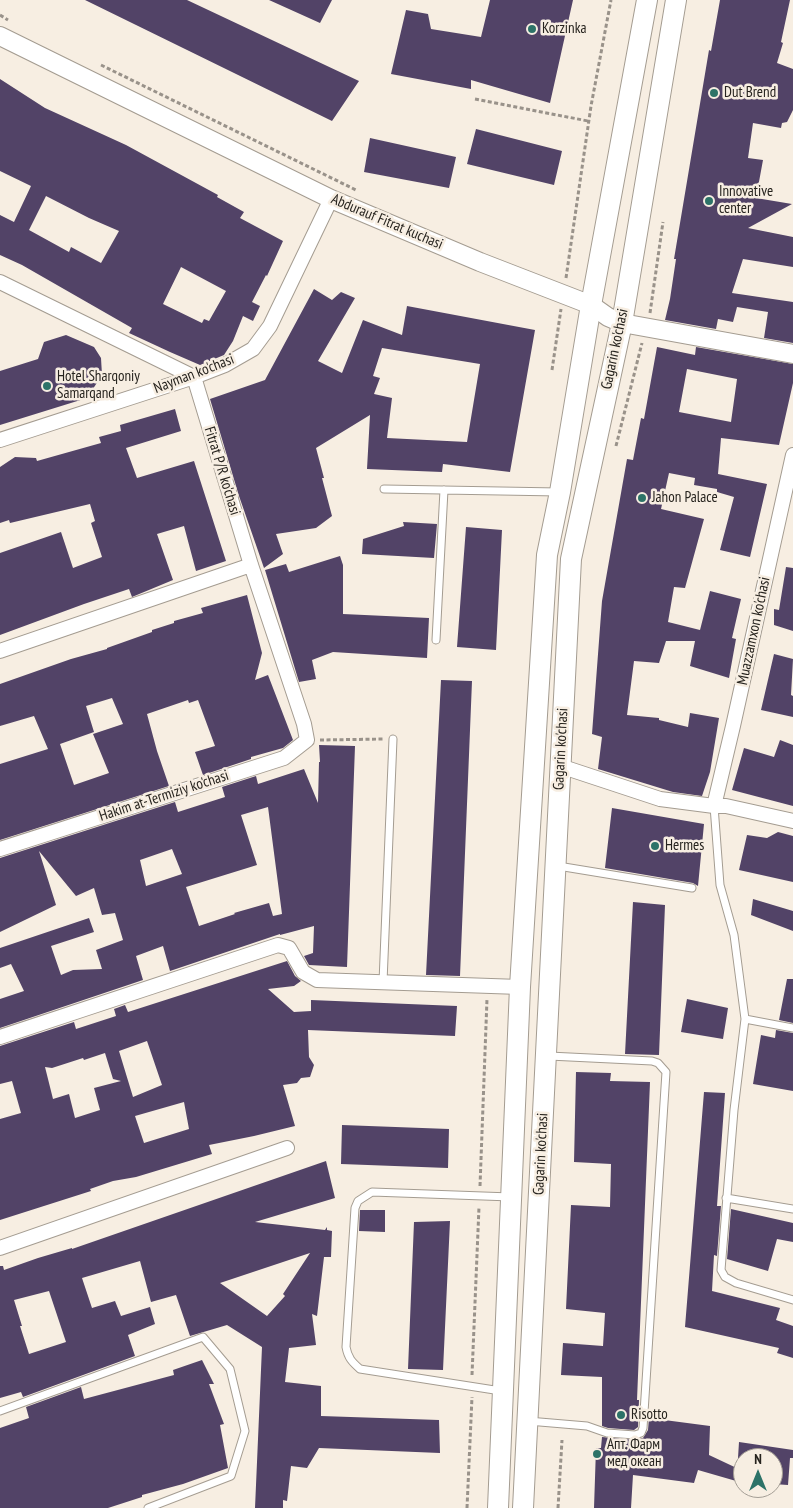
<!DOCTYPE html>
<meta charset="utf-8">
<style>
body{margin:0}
#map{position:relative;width:793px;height:1508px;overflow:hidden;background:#f7eee2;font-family:"PT Sans Narrow",sans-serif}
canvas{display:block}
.north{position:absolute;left:733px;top:1448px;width:50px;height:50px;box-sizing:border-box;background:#f7eee2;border:1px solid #a39d94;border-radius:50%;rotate:0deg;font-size:14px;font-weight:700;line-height:20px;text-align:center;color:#26231e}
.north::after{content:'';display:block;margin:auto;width:18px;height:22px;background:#2d7368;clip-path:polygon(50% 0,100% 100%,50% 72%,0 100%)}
</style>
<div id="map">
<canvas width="793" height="1508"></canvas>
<div class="north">N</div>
</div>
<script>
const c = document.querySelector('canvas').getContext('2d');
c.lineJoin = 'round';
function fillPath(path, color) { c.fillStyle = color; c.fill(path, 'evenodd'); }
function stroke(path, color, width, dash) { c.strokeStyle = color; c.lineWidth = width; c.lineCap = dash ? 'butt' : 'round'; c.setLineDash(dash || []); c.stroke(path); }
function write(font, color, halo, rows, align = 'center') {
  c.font = font + ' "PT Sans Narrow",sans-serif'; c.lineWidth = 5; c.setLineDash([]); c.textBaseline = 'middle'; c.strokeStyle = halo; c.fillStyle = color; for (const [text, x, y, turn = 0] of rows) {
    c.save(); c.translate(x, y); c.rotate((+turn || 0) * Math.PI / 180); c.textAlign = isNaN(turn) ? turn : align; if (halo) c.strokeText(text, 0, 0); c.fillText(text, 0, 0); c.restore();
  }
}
const building = new Path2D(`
 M 85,0 L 187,0 L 359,81 L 332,121 Z
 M 269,0 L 332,0 L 320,23 Z
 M 490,0 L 573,0 L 550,103 L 471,80 L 471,89 L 391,74 L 406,10 L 428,14 L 431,29 L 481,37 Z
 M 720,0 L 790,0 L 781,42 L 783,43 L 777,63 L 793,69 L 793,110 L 787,122 L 782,123 L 781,128 L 753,123 L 748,158 L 763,160 L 756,198 L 792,204 L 748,228 L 793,237 L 793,267 L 743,259 L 732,293 L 793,302 L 793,343 L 764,338 L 768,312 L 737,307 L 733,322 L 718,319 L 716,329 L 665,320 L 670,299 L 676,259 L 674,259 L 709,50 L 711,51 Z
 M 0,79 L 45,108 L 126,145 L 218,195 L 217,197 L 244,212 L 240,218 L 283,241 L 267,276 L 266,275 L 252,302 L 260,306 L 253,321 L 243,316 L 233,341 L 224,355 L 200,365 L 170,352 L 129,333 L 132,328 L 22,265 L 0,255 L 0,215 L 14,222 L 31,186 L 0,171 ZM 46,196 L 89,218 L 119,231 L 101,263 L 71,247 L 69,252 L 29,230 ZM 181,267 L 226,291 L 209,321 L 204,319 L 202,323 L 163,304 Z
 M 476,129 L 562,151 L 554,185 L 467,164 Z
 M 370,138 L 456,157 L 449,188 L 364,172 Z
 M 314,289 L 332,300 L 341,292 L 355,298 L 318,361 L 342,373 L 363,320 L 402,335 L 407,306 L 535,330 L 510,472 L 443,464 L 442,472 L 367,469 L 370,415 L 316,448 L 324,478 L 322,478 L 332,516 L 316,528 L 276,534 L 283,554 L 264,568 L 239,496 L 210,399 L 265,380 ZM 382,348 L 480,364 L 467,442 L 387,438 L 392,398 L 374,394 L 380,378 L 373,376 Z
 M 66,335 L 94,347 L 101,358 L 102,375 L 87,398 L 0,425 L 0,371 L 38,359 L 44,342 Z
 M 657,347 L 695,355 L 696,347 L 793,364 L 793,383 L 779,445 L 721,438 L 718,474 L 767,484 L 750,557 L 720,550 L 734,497 L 717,492 L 717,489 L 694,485 L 695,478 L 669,473 L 661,509 L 704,519 L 685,588 L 674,587 L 668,622 L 700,630 L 710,591 L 741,599 L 732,638 L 736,639 L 729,678 L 690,666 L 695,641 L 666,641 L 659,663 L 634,661 L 627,715 L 659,718 L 659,720 L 688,727 L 690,713 L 719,718 L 710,772 L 702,796 L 673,792 L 598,769 L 602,737 L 592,734 L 602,601 L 627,459 L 633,460 L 641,418 L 644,419 ZM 687,369 L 737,379 L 731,422 L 679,412 Z
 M 175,409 L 181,431 L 126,448 L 137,478 L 194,461 L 226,561 L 196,571 L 184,526 L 157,534 L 173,580 L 132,597 L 129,589 L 84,604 L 0,635 L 0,553 L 61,532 L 73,568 L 102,557 L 91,523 L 95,521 L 90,504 L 10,523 L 9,520 L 0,523 L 0,467 L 15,457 L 36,458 L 37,461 L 101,443 L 99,437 L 121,431 L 120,425 Z
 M 403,522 L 437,524 L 434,558 L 362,554 L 363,539 L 404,526 Z
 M 466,527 L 502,530 L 496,650 L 457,647 Z
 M 340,556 L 343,565 L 343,614 L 429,618 L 427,658 L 333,652 L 312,660 L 316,679 L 299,682 L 265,570 L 286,564 L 289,572 Z
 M 786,567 L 793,568 L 793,631 L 774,625 L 774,609 L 779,610 Z
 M 247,595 L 262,653 L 255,680 L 268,675 L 293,740 L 283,748 L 251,757 L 251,759 L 203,775 L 195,752 L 215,746 L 198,700 L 189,703 L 188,700 L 147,714 L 157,751 L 169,786 L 0,840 L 0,764 L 48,749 L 34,716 L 0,726 L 0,684 L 71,659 L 107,649 L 107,648 L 152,632 L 152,630 L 174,623 L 174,621 L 203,613 L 201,608 ZM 112,698 L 123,724 L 93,734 L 109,773 L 74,785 L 60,744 L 94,732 L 86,706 Z
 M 774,654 L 793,659 L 791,695 L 793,696 L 793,717 L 761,710 Z
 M 441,680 L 472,681 L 460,976 L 426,975 Z
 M 780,740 L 793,745 L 793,806 L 732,790 L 744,748 L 774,757 Z
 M 319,745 L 355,746 L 347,967 L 309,965 L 304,956 L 313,953 L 314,926 L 280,935 L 280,934 L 170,971 L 163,946 L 136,956 L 143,980 L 0,1028 L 0,999 L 24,991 L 11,964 L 0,968 L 0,948 L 89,918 L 94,932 L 51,946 L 61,975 L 73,970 L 102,969 L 96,950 L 123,940 L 115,913 L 102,915 L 94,888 L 76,896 L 39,851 L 56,905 L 0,932 L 0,858 L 175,802 L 178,812 L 225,797 L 222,787 L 256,776 L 258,784 L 304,769 L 318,803 L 319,762 L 320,762 ZM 268,807 L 282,914 L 273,916 L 269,903 L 234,913 L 235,914 L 199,926 L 186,887 L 257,865 L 241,815 ZM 172,849 L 182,874 L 146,886 L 140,860 Z
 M 612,808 L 704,824 L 698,886 L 693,883 L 605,868 Z
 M 778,832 L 793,836 L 793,882 L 739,870 L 747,835 L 767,838 Z
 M 753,899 L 793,911 L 793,931 L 751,915 Z
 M 633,902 L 665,905 L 659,1055 L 625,1054 Z
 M 287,961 L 295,976 L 301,981 L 294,986 L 268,989 L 294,1012 L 311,1011 L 311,1000 L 457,1006 L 455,1036 L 308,1030 L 309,1057 L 314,1065 L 310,1077 L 301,1078 L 297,1083 L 283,1085 L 295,1126 L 254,1136 L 209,1145 L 212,1154 L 136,1177 L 113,1181 L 90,1189 L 91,1191 L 0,1220 L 0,1119 L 21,1113 L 12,1081 L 0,1084 L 0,1046 L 74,1022 L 76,1029 L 116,1016 L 114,1009 L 125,1005 L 128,1012 ZM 147,1041 L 162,1085 L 133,1097 L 119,1051 ZM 105,1053 L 113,1079 L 121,1081 L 94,1088 L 100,1110 L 75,1118 L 69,1094 L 53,1099 L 45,1067 L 52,1068 L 83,1058 L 84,1060 ZM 184,1102 L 189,1129 L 144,1143 L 135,1116 Z
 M 787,979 L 793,979 L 793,1023 L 779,1020 Z
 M 687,999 L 728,1008 L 723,1039 L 681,1032 Z
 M 776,1030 L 793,1033 L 793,1091 L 753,1084 L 761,1035 L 775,1038 Z
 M 576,1072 L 611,1073 L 610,1081 L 650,1082 L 637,1400 L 639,1400 L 638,1427 L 634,1430 L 608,1428 L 602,1426 L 602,1377 L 561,1375 L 563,1343 L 603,1346 L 605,1313 L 566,1309 L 571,1205 L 610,1207 L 611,1164 L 574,1162 Z
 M 704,1092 L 725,1093 L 717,1206 L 721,1206 L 717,1256 L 714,1255 L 712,1291 L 780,1308 L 776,1320 L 793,1326 L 793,1358 L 777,1353 L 779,1348 L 685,1327 Z
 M 342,1125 L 449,1129 L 448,1168 L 341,1164 Z
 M 326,1161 L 335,1198 L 255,1222 L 325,1230 L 327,1227 L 327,1230 L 332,1231 L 331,1257 L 324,1257 L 317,1316 L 312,1314 L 316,1345 L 289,1348 L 285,1382 L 321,1386 L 321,1416 L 439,1420 L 440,1453 L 319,1448 L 307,1468 L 291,1466 L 287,1501 L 283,1500 L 283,1508 L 255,1508 L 262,1347 L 227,1325 L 190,1336 L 176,1295 L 151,1302 L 140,1261 L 82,1278 L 92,1308 L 115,1301 L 121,1316 L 150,1307 L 155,1324 L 128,1335 L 135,1356 L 23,1397 L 21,1392 L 0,1398 L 0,1266 L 3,1266 L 4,1270 L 38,1258 L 72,1248 L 72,1249 ZM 310,1253 L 283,1294 L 285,1296 L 267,1316 L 220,1283 ZM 49,1291 L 66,1342 L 29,1354 L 20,1326 L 22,1326 L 14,1300 Z
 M 731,1209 L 793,1223 L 793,1242 L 777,1239 L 768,1271 L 727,1259 Z
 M 360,1210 L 385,1210 L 385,1232 L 359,1231 Z
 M 450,1221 L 443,1370 L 408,1369 L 414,1222 Z
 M 202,1360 L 214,1384 L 209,1384 L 224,1424 L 220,1425 L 228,1468 L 183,1484 L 142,1495 L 142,1497 L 108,1508 L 0,1508 L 0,1428 L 29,1418 L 26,1407 L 81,1387 L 84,1399 L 174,1375 L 173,1370 Z
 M 649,1418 L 710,1426 L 709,1455 L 743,1471 L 743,1483 L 698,1470 L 694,1483 L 633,1475 L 631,1508 L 594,1508 L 596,1448 L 601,1448 L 602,1437 L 635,1440 L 643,1438 L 648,1430 Z
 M 739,1442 L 793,1450 L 793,1458 L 790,1458 L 788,1485 L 773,1484 L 773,1458 L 738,1458 Z`);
const path = new Path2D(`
 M 0,15 L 8,20
 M 101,65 L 356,190
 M 475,99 L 588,121
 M 566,278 L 591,106 L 611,0
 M 650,313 L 663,222
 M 552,370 L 561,309
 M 616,446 L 642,343
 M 320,740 L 384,739
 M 480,1186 L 487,999
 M 472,1375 L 479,1207
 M 467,1508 L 472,1397
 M 558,1508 L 562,1440`);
const service = new Path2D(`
 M 384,489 L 559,492
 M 436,640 L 444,490
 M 714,806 L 720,885 L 734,935 L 745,1019 L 734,1110 L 721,1270 L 725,1277 L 736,1283 L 793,1300
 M 558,866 L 692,888
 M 383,982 L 393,739
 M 745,1019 L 793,1028
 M 726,1198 L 793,1209
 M 501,1391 L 360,1369 C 352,1362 348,1358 346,1347 L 355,1208 L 358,1201 L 372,1192 L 511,1197
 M 0,1411 L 203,1337 L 230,1369 L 245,1431 L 231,1476 L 148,1508
 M 528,1421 L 587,1426 L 607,1433 L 635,1435 L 641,1433 L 643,1428 L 666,1072 L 658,1063 L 652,1061 L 549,1056`);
const minor = new Path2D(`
 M 0,282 L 194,377
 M 0,440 L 194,377 L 225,365 L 253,349 L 270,326 L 331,199
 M 0,651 L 251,565
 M 560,766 L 660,799 L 714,806 L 726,806 L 793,821
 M 714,806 L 733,726 L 793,455
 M 0,849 L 284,758 L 307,740 L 304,724 L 251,565 L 194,377
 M 0,1037 L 278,945 L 289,948 L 303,972 L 317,980 L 520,987
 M 0,1248 L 287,1148`);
const tertiary = new Path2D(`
 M 0,36 L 331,199 L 480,262 L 591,305 L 608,317 L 622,323 L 793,354`);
const secondary = new Path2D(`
 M 498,1508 L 520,987 L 547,555 L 560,492 L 591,305 L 647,0
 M 523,1508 L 571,559 L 622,323 L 676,0`);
const markers = [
 [532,29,5,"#2d7368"],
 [714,93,5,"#2d7368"],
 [709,201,5,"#2d7368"],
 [47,386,5,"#2d7368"],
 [642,498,5,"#2d7368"],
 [655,846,5,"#2d7368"],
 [621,1415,5,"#2d7368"],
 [597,1454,5,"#2d7368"]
];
const poiNames = [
 ["Korzinka",542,29],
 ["Dut Brend",724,93],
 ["Innovative",719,192],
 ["center",719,209],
 ["Hotel Sharqoniy",57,377],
 ["Samarqand",57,394],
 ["Jahon Palace",652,498],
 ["Hermes",665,846],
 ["Risotto",631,1415],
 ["Апт. Фарм",607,1445],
 ["мед океан",607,1462]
];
const streetNames = [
 ["Abdurauf Fitrat kuchasi",387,222,23],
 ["Gagarin ko'chasi",615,349,-78],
 ["Nayman ko'chasi",194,374,-21],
 ["Fitrat P/R ko'chasi",222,471,73],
 ["Muazzamxon ko'chasi",754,631,-78],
 ["Gagarin ko'chasi",561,749,-87],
 ["Hakim at-Termiziy ko'chasi",164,796,-18],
 ["Gagarin ko'chasi",541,1154,-87]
];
fillPath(building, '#524367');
stroke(service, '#a49c91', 9);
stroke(minor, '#a49c91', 16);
stroke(tertiary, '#a49c91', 20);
stroke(secondary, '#a49c91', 22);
stroke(path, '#99928a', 3, [4, 2.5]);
stroke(service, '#fff', 7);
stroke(minor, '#fff', 14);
stroke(tertiary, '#fff', 18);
stroke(secondary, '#fff', 20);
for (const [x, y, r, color] of markers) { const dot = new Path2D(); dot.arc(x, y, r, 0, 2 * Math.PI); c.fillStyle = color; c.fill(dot); stroke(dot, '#f7eee2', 2); }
write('15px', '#26231e', '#f7eee2', poiNames, 'left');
write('15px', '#26231e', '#f7eee2', streetNames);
</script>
